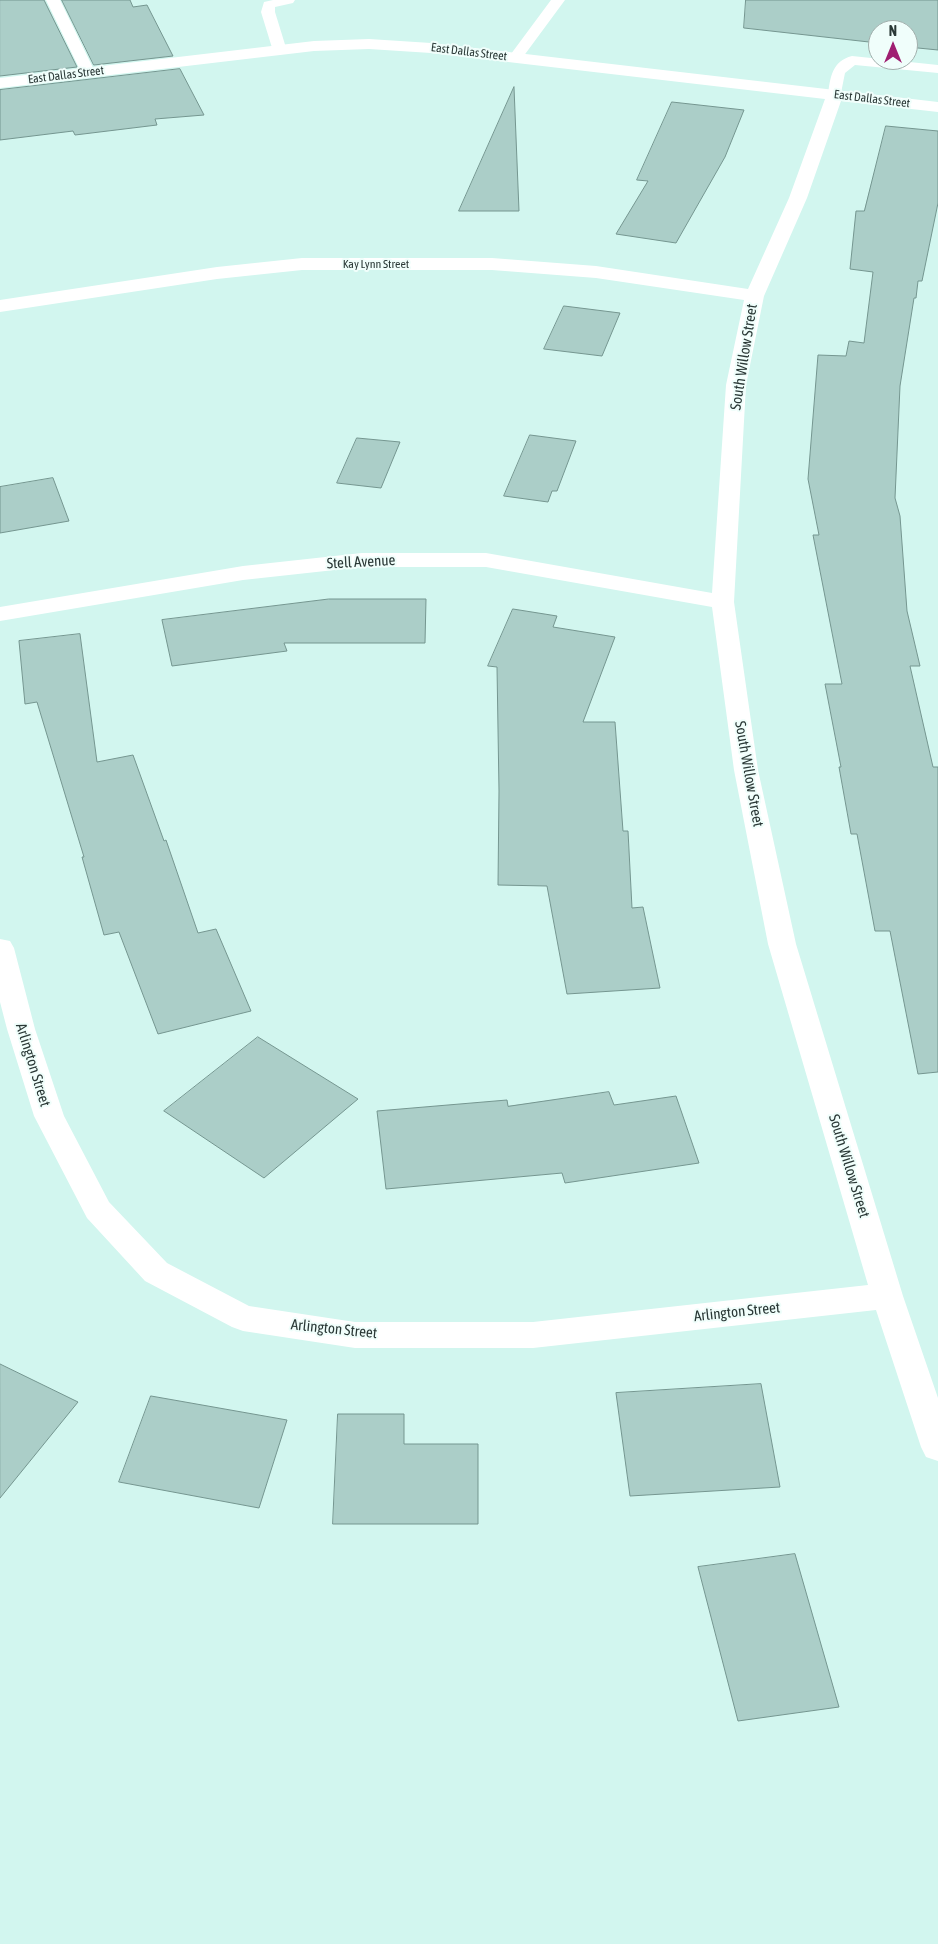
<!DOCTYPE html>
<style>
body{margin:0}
#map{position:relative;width:938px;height:1944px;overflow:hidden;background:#d2f6ef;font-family:"Asap Condensed",sans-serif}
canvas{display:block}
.north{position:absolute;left:868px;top:20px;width:50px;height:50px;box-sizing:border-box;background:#f0fefb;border:1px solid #a1afac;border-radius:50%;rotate:0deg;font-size:14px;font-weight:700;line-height:20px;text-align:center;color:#2a3836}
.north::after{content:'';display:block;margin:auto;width:18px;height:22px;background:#9f1f71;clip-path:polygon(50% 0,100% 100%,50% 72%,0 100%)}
</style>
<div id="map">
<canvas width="938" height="1944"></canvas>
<div class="north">N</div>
</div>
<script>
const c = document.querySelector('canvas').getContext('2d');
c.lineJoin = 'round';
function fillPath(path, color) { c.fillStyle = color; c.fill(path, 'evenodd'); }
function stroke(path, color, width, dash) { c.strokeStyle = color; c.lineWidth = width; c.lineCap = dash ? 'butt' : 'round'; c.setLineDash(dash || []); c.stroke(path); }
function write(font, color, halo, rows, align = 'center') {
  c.font = font + ' "Asap Condensed",sans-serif'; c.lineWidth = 4; c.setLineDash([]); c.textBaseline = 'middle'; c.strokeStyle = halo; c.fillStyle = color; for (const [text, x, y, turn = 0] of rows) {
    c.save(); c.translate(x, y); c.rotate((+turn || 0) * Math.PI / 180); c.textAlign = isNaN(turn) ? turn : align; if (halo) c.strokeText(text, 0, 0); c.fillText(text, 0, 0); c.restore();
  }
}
const building = new Path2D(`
 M 0,0 L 44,0 L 77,67 L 0,76 Z
 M 62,0 L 130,0 L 133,7 L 147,5 L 173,56 L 94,65 Z
 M 746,0 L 938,0 L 938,50 L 908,47 L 908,30 L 878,30 L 878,43 L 744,28 Z
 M 180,69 L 204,115 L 155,119 L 157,125 L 75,135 L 73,131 L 0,140 L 0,90 Z
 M 514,87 L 519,211 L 459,211 Z
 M 672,102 L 744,110 L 725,157 L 676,243 L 616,234 L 648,181 L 637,180 Z
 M 886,126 L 938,131 L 938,203 L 922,281 L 918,281 L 916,298 L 914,298 L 900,386 L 895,498 L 900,516 L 907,611 L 920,666 L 910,666 L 933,767 L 938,767 L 938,1072 L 918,1074 L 890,931 L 875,931 L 857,834 L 851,834 L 839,767 L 841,767 L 825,684 L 842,684 L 813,535 L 819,535 L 808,479 L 818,355 L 846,356 L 849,341 L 864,343 L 873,272 L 850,269 L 856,211 L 864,211 Z
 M 564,306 L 620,313 L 602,356 L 544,349 Z
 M 530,435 L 576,441 L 557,491 L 552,491 L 548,502 L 504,496 Z
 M 357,438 L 400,442 L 381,488 L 337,483 Z
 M 53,478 L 69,521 L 0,533 L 0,487 Z
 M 329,599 L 426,599 L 425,643 L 284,643 L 287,651 L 172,666 L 162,620 Z
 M 513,609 L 557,616 L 553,627 L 615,637 L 583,722 L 615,722 L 623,831 L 628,831 L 632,908 L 643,907 L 660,988 L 567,994 L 547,886 L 498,885 L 499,791 L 497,667 L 488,666 Z
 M 80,634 L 97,762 L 133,755 L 164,841 L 166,840 L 198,933 L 216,929 L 251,1011 L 158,1034 L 119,932 L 104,935 L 82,857 L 84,857 L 37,702 L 25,704 L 19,641 Z
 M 258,1037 L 358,1099 L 264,1178 L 164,1111 Z
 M 609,1092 L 614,1105 L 676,1096 L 699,1163 L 565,1183 L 562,1173 L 386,1189 L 377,1111 L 507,1100 L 508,1106 Z
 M 0,1364 L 78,1402 L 0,1498 Z
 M 761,1384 L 780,1487 L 630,1496 L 616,1393 Z
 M 151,1396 L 287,1420 L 259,1508 L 119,1482 Z
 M 338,1414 L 404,1414 L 404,1444 L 478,1444 L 478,1524 L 333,1524 Z
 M 795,1554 L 839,1707 L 738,1721 L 698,1567 Z`);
const service = new Path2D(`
 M 46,0 L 60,0 L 95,72 L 93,75 L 83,75 L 81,72 Z
 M 273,0 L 295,0 L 293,3 L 275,7 L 275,12 L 287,51 L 280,55 L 273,51 L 261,12 L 264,2 Z
 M 551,0 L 565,0 L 520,61 L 510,61 L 508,58 Z
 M 852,56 L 938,65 L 938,73 L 855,65 L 845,73 L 840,98 L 830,98 L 828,95 C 830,78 832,61 852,56 Z`);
const minor = new Path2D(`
 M 369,39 L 431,43 L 938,102 L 938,112 L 841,101 L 807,198 L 764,296 L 746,385 L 734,602 L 758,770 L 796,944 L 903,1296 L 938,1398 L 938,1461 L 926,1457 L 921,1447 L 876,1310 L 533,1348 L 355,1348 L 243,1331 L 232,1327 L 145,1281 L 87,1218 L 34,1116 L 7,1029 L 0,1002 L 0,939 L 10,941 L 14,948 L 35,1029 L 64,1116 L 109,1202 L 167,1263 L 249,1306 L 355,1322 L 533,1322 L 868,1285 L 768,944 L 734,770 L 712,607 L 486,567 L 362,567 L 243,580 L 0,621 L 0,607 L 243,566 L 362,553 L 486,553 L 712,593 L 726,385 L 744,300 L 596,278 L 492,270 L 302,270 L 217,279 L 0,312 L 0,300 L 217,267 L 302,258 L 492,258 L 596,266 L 748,289 L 789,198 L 825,99 L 431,53 L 369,49 L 314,51 L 0,88 L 0,78 L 314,41 Z`);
const farStreetnames = [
 ["East Dallas Street",469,52,7],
 ["East Dallas Street",66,75,-7],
 ["East Dallas Street",872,99,7],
 ["Kay Lynn Street",376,264]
];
const streetNames = [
 ["South Willow Street",744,357,-81],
 ["Stell Avenue",361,562,-3],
 ["South Willow Street",749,774,80],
 ["Arlington Street",33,1065,73],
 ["South Willow Street",849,1166,73],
 ["Arlington Street",737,1312,-6],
 ["Arlington Street",334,1329,6]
];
fillPath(building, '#abcec8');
stroke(building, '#759690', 1);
fillPath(service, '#fff');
fillPath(minor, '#fff');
write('12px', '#2a3836', '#f0fefb', farStreetnames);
write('15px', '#2a3836', '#f0fefb', streetNames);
</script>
